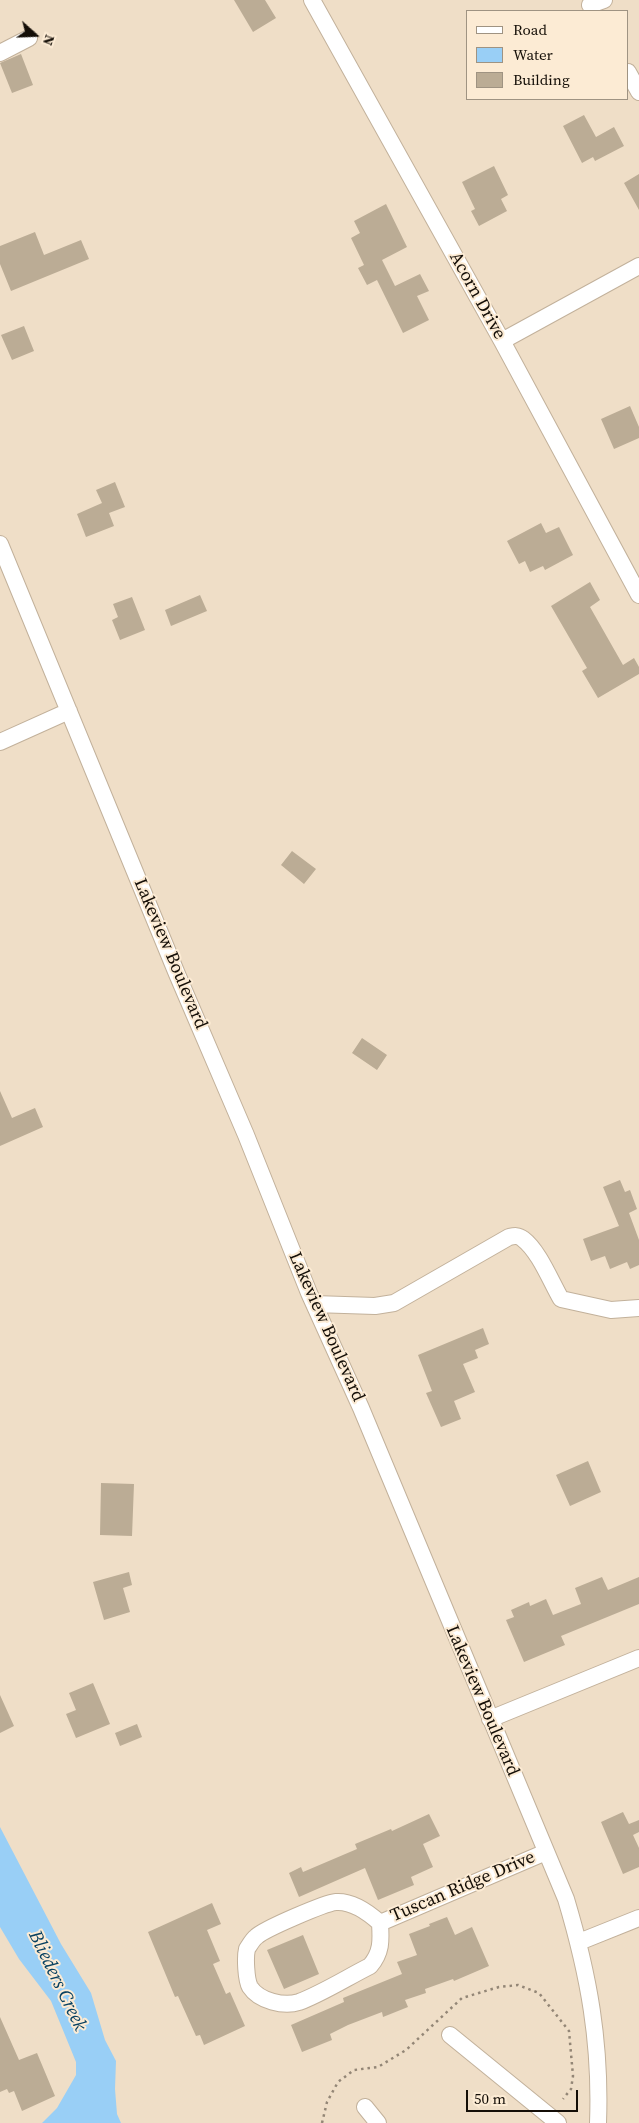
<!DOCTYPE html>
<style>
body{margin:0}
#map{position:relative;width:639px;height:2123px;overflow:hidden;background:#efdec7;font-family:"Source Serif 4",serif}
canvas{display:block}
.legend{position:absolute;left:466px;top:10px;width:162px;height:90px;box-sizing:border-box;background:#fcebd4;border:1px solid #9f9382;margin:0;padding:6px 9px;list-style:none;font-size:15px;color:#140e07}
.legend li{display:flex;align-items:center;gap:10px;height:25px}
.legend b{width:25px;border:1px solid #9f9382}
.north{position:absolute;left:10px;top:10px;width:50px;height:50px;-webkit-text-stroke:4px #fcebd4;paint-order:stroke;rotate:110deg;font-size:14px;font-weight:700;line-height:20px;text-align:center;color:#140e07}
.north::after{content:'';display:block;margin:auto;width:18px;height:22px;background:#140e07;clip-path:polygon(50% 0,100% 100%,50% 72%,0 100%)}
.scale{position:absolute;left:466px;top:2090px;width:112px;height:22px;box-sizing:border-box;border:2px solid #140e07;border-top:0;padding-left:6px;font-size:15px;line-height:18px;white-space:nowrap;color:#140e07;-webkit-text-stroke:4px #fcebd4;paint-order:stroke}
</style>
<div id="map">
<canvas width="639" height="2123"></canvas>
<ul class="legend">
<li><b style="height:6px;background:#fff"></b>Road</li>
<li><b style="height:14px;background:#99cff6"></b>Water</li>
<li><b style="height:14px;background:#bbac95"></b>Building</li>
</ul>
<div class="north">N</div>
<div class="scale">50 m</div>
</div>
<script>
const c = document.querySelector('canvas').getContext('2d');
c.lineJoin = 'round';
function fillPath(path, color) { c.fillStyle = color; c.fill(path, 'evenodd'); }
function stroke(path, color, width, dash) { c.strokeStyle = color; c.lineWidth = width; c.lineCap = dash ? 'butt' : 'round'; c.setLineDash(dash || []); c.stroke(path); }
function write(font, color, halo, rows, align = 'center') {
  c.font = font + ' "Source Serif 4",serif'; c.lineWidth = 4; c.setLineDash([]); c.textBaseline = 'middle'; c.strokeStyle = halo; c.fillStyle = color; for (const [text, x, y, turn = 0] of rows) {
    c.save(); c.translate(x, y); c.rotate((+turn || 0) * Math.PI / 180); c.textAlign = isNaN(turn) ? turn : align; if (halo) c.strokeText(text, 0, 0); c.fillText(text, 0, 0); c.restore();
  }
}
const water = new Path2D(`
 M 0,1827 L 61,1944 L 91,1993 L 105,2040 L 116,2061 L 115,2089 L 117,2114 L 121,2123 L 42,2123 L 57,2108 L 72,2082 L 76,2075 L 76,2062 L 51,2001 L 19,1959 L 0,1927 Z`);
const building = new Path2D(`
 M 234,0 L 265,0 L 276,18 L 253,32 Z
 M 21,54 L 33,85 L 12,93 L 0,63 Z
 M 584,115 L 596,137 L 614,127 L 624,146 L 595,161 L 593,157 L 582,163 L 563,126 Z
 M 494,166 L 508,195 L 501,199 L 507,211 L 479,226 L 471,211 L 475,209 L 462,182 Z
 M 639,174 L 639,210 L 624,183 Z
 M 386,204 L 407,247 L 382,260 L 395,286 L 420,274 L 429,291 L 417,296 L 429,320 L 403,333 L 377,280 L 367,285 L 358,268 L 364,265 L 351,238 L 360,233 L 354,221 Z
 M 35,232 L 44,255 L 81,240 L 89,259 L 11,291 L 0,264 L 0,246 Z
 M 24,326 L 34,351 L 12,360 L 1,335 Z
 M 630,406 L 639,427 L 639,438 L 614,449 L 601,419 Z
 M 115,482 L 125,507 L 109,513 L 114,526 L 86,537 L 77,514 L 102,503 L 96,490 Z
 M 541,523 L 546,533 L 559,527 L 573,555 L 545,570 L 543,566 L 530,572 L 525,561 L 519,564 L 507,541 Z
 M 590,582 L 600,600 L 590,607 L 623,665 L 634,658 L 639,667 L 639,674 L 598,698 L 582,671 L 587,668 L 551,606 Z
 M 200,595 L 207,611 L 171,626 L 165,610 Z
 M 132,597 L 145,630 L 120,640 L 112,620 L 118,617 L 113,604 Z
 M 292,851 L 316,869 L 304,884 L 281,865 Z
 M 362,1038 L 387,1055 L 377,1070 L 352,1053 Z
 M 0,1091 L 12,1118 L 35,1108 L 43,1127 L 0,1146 Z
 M 620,1180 L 625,1192 L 630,1190 L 637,1209 L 629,1213 L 639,1240 L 639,1265 L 630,1269 L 627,1262 L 610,1269 L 605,1256 L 591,1261 L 583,1239 L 619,1226 L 603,1187 Z
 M 483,1328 L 489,1344 L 475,1350 L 478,1358 L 463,1364 L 475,1392 L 454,1401 L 461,1419 L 441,1427 L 426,1393 L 432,1391 L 418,1355 Z
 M 588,1461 L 601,1492 L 570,1506 L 556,1475 Z
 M 101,1483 L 134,1484 L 132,1536 L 100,1535 Z
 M 129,1572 L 132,1585 L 123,1588 L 130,1612 L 104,1620 L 93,1582 Z
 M 602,1577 L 608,1590 L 639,1577 L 639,1604 L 561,1636 L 565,1645 L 524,1662 L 506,1620 L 514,1617 L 511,1610 L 529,1602 L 530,1606 L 546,1599 L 553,1615 L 581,1604 L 575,1588 Z
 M 93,1683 L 110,1724 L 76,1738 L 66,1714 L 76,1710 L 69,1693 Z
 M 0,1695 L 14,1726 L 0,1733 Z
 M 137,1724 L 142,1737 L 120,1746 L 115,1733 Z
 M 623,1812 L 629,1824 L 639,1820 L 639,1832 L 633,1835 L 639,1848 L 639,1867 L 623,1874 L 601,1822 Z
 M 429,1814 L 440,1836 L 423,1844 L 433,1867 L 411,1877 L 414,1885 L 378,1900 L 365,1868 L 299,1897 L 289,1873 L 301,1867 L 303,1872 L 357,1849 L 355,1844 L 391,1829 L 392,1831 Z
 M 212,1903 L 221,1924 L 207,1930 L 220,1961 L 213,1964 L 226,1994 L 230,1992 L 245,2026 L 204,2045 L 200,2035 L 196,2036 L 178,1996 L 175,1997 L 148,1932 Z
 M 447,1917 L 455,1935 L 472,1927 L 489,1966 L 454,1981 L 453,1979 L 425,1989 L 426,1993 L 405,2000 L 408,2007 L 383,2017 L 382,2012 L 348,2025 L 330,2034 L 332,2040 L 302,2052 L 291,2025 L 344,2002 L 343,1998 L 402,1974 L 397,1962 L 417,1955 L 409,1934 L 430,1926 L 429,1924 Z
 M 303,1935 L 319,1974 L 284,1989 L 267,1950 Z
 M 0,2017 L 19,2060 L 37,2053 L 55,2096 L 22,2111 L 14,2091 L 9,2093 L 7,2089 L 0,2092 Z`);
const path = new Path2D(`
 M 322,2123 L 327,2102 L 338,2082 L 354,2070 L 378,2067 L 406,2050 L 462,1998 L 499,1987 L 518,1985 L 539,1993 L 569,2031 L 573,2076 L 571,2089 L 563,2099`);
const minor = new Path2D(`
 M 312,0 L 502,341 L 639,595
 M 590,5 L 604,0
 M 0,53 L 29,38
 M 628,72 L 639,92
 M 502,341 L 639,266
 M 0,544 L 177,974 L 246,1135 L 309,1293 L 361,1408 L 566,1899 C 589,1976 601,2043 598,2123
 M 0,742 L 69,711
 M 314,1304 L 375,1306 L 394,1303 L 509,1237 C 514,1236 518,1235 523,1239 C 539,1251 551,1282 561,1299 L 611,1310 L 639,1308
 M 490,1719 L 639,1658
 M 380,1923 C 381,1940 382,1952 370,1966 C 348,1977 321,1994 299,2002 C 284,2007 259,2001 250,1987 C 246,1980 245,1957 247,1949 C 249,1946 253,1939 256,1937 C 264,1929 325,1903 336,1902 C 352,1901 369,1913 380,1923 L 546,1852
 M 579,1942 L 639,1918
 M 450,2035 L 558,2123
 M 365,2107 L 378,2123`);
const streetNames = [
 ["Acorn Drive",477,296,61],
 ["Lakeview Boulevard",170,954,67],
 ["Lakeview Boulevard",326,1327,66],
 ["Lakeview Boulevard",482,1701,67],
 ["Tuscan Ridge Drive",463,1887,-23]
];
const waterNames = [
 ["Blieders Creek",57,1981,64]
];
fillPath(water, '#99cff6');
fillPath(building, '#bbac95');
stroke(minor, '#c2b19b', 18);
stroke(path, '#938676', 2.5, [2.5, 4]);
stroke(minor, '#fff', 16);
write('18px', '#140e07', '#fcebd4', streetNames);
write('italic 19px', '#084161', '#fcebd4', waterNames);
</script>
